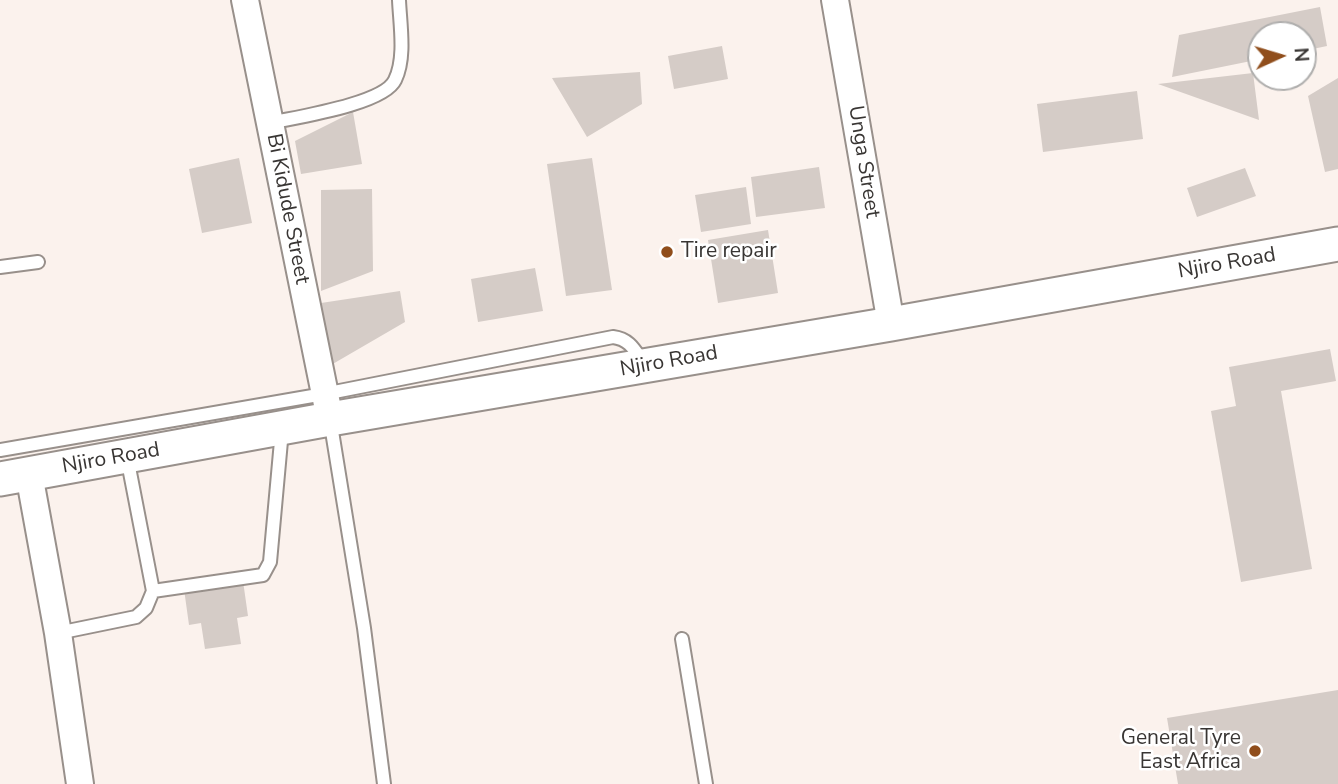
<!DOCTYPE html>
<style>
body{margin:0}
#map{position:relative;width:1338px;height:784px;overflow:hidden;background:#fbf2ed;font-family:"Nunito Sans",sans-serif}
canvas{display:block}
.north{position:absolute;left:1247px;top:21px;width:70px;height:70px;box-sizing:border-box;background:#fff;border:2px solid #afaead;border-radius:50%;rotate:86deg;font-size:19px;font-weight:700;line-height:28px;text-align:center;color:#383533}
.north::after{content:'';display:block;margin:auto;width:24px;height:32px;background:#904e1c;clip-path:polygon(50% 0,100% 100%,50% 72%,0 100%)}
</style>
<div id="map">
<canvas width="1338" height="784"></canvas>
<div class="north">N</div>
</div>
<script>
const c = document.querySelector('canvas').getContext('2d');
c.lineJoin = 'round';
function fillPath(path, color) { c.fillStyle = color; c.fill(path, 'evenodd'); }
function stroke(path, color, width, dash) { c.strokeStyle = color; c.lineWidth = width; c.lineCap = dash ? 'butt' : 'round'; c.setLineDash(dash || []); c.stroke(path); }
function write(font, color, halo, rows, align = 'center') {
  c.font = font + ' "Nunito Sans",sans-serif'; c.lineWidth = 5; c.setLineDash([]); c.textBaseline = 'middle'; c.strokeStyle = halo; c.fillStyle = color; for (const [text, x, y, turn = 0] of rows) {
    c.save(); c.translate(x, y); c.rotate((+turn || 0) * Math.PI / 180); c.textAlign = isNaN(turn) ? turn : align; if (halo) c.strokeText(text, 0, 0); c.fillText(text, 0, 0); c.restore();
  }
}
const building = new Path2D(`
 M 1320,7 L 1327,46 L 1303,51 L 1303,35 L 1261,35 L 1261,59 L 1172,77 L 1179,35 Z
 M 722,46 L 728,79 L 674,89 L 668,56 Z
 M 640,72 L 642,104 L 587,137 L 552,78 Z
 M 1253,73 L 1259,120 L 1158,84 Z
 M 1338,78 L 1338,169 L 1325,172 L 1308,96 Z
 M 1137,91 L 1143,139 L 1043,152 L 1037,104 Z
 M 353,112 L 362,164 L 301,174 L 295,141 Z
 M 239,158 L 252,223 L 202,233 L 189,169 Z
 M 592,158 L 612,290 L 566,296 L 547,164 Z
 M 819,167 L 825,208 L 756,217 L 751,177 Z
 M 1245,168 L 1256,196 L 1197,217 L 1187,188 Z
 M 746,187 L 751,224 L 701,232 L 695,195 Z
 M 372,189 L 373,271 L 321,291 L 321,190 Z
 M 768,230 L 778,293 L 718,303 L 708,240 Z
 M 535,268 L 543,311 L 478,322 L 471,279 Z
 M 400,291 L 405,322 L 331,365 L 321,303 Z
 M 1330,349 L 1336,381 L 1281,391 L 1312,569 L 1241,582 L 1211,411 L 1236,406 L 1229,367 Z
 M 243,581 L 248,616 L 237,618 L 241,644 L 205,649 L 201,623 L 189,625 L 184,589 Z
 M 1338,690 L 1338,784 L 1178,784 L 1167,718 Z`);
const service = new Path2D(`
 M 270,123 C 297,117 384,104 395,80 C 406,58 400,24 399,0
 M 0,267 L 38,262
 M 330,419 L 364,628 L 384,784
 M 0,450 L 324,394 L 613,337 C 629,339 634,349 643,362
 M 153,591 L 263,575 L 270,562 L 282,430
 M 58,633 L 136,617 L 146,608 L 153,591 L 127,457
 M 682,639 L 706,784`);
const minor = new Path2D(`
 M 245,0 L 330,419
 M 835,0 L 891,324
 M 29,474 L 58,633 L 80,784`);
const tertiary = new Path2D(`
 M 0,479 L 330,419 L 891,324 L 1338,244`);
const markers = [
 [667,252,7,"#904e1c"],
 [1255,751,7,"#904e1c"]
];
const streetNames = [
 ["Unga Street",863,162,81],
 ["Bi Kidude Street",287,209,79],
 ["Njiro Road",1227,264,-10],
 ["Njiro Road",669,362,-10],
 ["Njiro Road",111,459,-10]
];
const poiNames = [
 ["Tire repair",681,252],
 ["General Tyre",1241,739,"right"],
 ["East Africa",1241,763,"right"]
];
fillPath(building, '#d5ccc7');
stroke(service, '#98908b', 16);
stroke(minor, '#98908b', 30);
stroke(tertiary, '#98908b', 37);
stroke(service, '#fff', 12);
stroke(minor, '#fff', 26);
stroke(tertiary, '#fff', 33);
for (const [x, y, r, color] of markers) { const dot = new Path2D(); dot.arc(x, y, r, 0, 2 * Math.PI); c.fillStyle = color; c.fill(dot); stroke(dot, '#fff', 2.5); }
write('21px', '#383533', '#fff', streetNames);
write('21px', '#383533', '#fff', poiNames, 'left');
</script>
